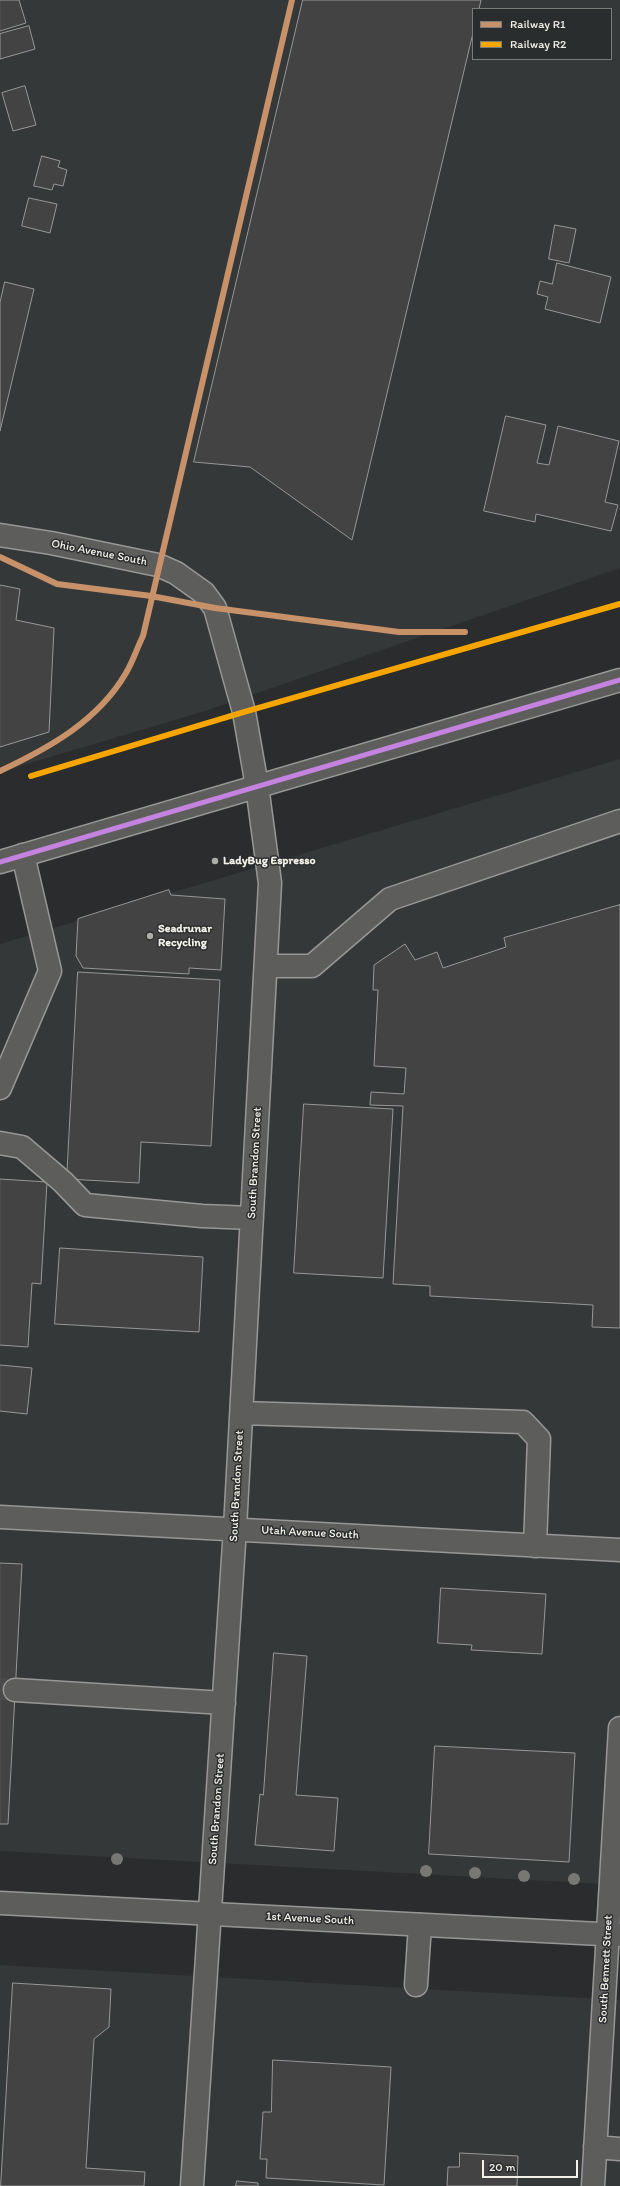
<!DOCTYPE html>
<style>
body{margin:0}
#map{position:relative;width:620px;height:2186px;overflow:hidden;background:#2b2c2d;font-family:Itim,sans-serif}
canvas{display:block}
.legend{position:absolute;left:472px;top:8px;width:140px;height:52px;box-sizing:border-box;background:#2a2d2e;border:1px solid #7b7b78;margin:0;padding:5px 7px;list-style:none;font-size:12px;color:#f4f1e8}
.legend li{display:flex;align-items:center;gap:8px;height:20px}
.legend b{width:20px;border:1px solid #7b7b78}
.scale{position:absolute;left:482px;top:2160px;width:96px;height:18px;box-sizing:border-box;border:2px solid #f4f1e8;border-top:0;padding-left:5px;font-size:12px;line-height:14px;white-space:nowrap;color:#f4f1e8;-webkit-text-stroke:3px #2a2d2e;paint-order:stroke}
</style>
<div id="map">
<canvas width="620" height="2186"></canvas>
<ul class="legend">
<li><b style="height:5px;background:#c7916a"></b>Railway R1</li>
<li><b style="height:5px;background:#f7a600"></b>Railway R2</li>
</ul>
<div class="scale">20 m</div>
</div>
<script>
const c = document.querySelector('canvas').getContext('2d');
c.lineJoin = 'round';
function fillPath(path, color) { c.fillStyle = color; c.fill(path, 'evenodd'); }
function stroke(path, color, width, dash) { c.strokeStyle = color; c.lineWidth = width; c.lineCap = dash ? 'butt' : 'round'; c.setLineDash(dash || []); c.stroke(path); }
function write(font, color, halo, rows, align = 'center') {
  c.font = font + ' Itim,sans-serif'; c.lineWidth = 3; c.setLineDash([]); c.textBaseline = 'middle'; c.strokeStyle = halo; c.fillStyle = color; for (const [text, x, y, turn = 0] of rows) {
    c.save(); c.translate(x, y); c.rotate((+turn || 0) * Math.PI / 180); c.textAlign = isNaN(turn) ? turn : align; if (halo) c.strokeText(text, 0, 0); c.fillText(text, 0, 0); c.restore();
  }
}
const built = new Path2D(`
 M 0,0 L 620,0 L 620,568 L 205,711 L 0,772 ZM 473,9 L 611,9 L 611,59 L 473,59 Z
 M 620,759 L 620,1885 L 0,1851 L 0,944 Z
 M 0,1965 L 620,2000 L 620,2186 L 0,2186 Z`);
const building = new Path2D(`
 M 0,0 L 19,0 L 26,23 L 0,31 Z
 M 303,0 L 481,0 L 479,9 L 473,9 L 473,33 L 352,540 L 250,467 L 194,462 Z
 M 29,26 L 35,49 L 0,59 L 0,34 Z
 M 25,86 L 36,125 L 13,131 L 2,93 Z
 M 42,156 L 60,161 L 58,167 L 67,170 L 63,186 L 54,184 L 52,190 L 34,186 Z
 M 29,198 L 57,204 L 50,233 L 22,226 Z
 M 555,225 L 576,229 L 569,263 L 549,259 Z
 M 557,263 L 611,277 L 600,323 L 545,309 L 548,297 L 537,294 L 540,281 L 552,284 Z
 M 5,282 L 34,289 L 0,431 L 0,303 Z
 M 506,416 L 546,425 L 537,463 L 549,465 L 558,426 L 619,441 L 605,502 L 618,505 L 611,531 L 536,514 L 535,522 L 484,511 Z
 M 0,585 L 20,589 L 16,620 L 54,628 L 49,732 L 0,747 Z
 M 169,890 L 171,895 L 225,899 L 221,970 L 189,968 L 189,974 L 83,968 L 76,956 L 78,919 Z
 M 620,905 L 620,1328 L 592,1327 L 593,1305 L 430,1296 L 430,1286 L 393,1284 L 403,1106 L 370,1105 L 371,1092 L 404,1094 L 406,1068 L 374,1066 L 378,990 L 373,990 L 374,965 L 405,944 L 415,960 L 437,952 L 443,968 L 506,947 L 504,938 Z
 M 78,972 L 220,980 L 211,1146 L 141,1142 L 139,1183 L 67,1179 Z
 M 304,1104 L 393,1109 L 383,1278 L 294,1273 Z
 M 0,1179 L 47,1182 L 41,1284 L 32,1283 L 28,1347 L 0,1345 Z
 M 60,1248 L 203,1257 L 199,1332 L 55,1324 Z
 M 0,1365 L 32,1368 L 27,1414 L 0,1411 Z
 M 0,1563 L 22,1564 L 8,1824 L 0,1824 Z
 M 441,1588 L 546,1594 L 542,1654 L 471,1650 L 472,1645 L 438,1643 Z
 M 274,1653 L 307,1656 L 296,1795 L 338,1798 L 334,1851 L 255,1845 L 260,1794 L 263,1795 Z
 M 435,1746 L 575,1753 L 569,1862 L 429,1854 Z
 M 13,1983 L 111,1989 L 109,2027 L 94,2039 L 86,2168 L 145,2172 L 144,2186 L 1,2186 Z
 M 273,2060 L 391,2067 L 384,2185 L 266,2178 L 267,2159 L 260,2159 L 263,2112 L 271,2112 Z
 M 460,2153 L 518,2156 L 517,2186 L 447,2186 L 448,2167 L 459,2167 Z
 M 237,2181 L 258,2183 L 258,2186 L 236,2186 Z`);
const minorTunnel = new Path2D(`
 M 0,1689 L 15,1690`);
const minor = new Path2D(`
 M 0,535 L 51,543 L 158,565 L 176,573 L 204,593 L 215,608 L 244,712 L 257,786 L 270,883 L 235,1528 L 192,2186
 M 267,966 L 312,966 L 390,899 L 620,821
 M 0,1088 L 50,971 L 23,855
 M 0,1143 L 22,1147 L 63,1182 L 85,1205 L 202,1216 L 252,1218
 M 242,1413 L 523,1422 L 539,1439 L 535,1546
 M 0,1517 L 620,1550
 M 15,1690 L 224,1703
 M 416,1985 L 420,1925
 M 595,2147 L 620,2149
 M 593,2186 L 620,1728`);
const major = new Path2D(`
 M 0,1903 L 620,1935`);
const highway = new Path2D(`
 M 0,862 L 620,680`);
const bus1 = new Path2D(`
 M 0,862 L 620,680`);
const rail1 = new Path2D(`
 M 0,557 L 57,584 L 151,596 L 215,608 L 399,632 L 465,632
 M 0,771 C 49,748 98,721 126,673 C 133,661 137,648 143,636 L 292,0`);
const rail2 = new Path2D(`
 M 31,776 L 244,712 L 620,604`);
const trees = [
 [117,1859],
 [426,1871],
 [475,1873],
 [524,1876],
 [574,1879]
];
const markers = [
 [215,861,4,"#aeaca7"],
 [150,936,4,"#aeaca7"]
];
const streetNames = [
 ["Ohio Avenue South",99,553,11],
 ["South Brandon Street",255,1163,-87],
 ["South Brandon Street",237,1486,-87],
 ["Utah Avenue South",310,1533,3],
 ["South Brandon Street",217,1809,-86],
 ["1st Avenue South",310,1919,3],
 ["South Bennett Street",606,1969,-87]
];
const poiNames = [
 ["LadyBug Espresso",223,861],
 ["Seadrunar",158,929],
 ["Recycling",158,943]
];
fillPath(built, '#353838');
fillPath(building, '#434344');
stroke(building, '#979796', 1);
stroke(minorTunnel, '#494a49', 22, [22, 11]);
stroke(minor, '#979796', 25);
stroke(major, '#979796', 25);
stroke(highway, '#979796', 25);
stroke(minor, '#5d5d5c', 22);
stroke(major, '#5d5d5c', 22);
stroke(highway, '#5d5d5c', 22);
stroke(bus1, '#c483df', 5);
stroke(rail1, '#c7916a', 6);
stroke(rail2, '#f7a600', 6);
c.fillStyle = '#777774';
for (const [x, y] of trees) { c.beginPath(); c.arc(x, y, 6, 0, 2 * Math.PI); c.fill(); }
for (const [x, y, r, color] of markers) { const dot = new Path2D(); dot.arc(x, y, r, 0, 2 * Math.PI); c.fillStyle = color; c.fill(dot); stroke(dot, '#2a2d2e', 1.5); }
write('12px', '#f4f1e8', '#2a2d2e', streetNames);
write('bold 12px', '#f4f1e8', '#2a2d2e', poiNames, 'left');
</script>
